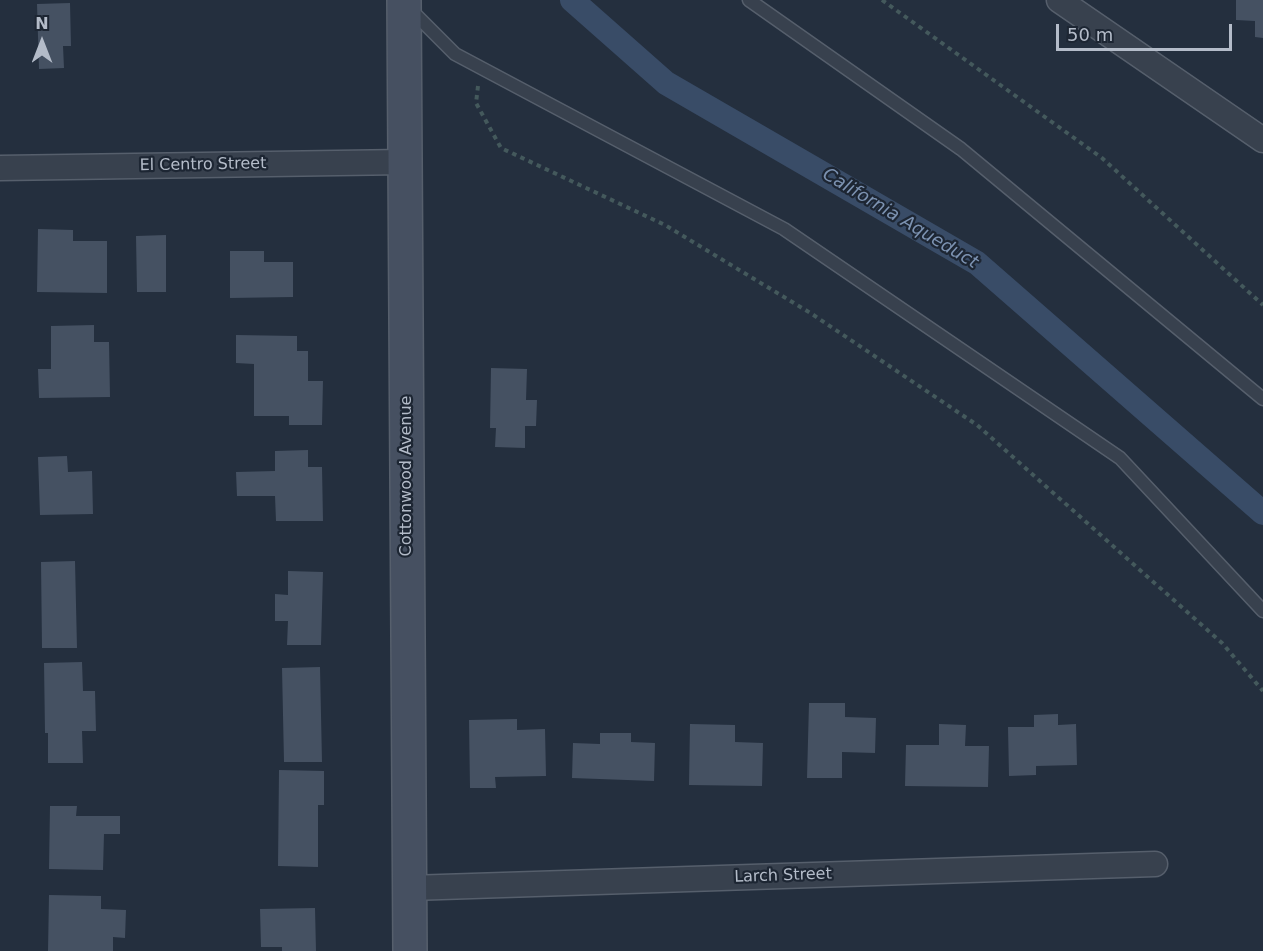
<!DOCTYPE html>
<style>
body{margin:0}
#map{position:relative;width:1263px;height:951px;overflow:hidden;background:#242f3e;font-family:"DejaVu Sans",sans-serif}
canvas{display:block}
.north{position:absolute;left:12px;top:12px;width:60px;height:60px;-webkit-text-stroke:4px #1d2633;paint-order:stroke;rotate:0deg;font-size:16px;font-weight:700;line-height:24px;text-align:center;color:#b4bcc9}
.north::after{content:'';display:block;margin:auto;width:21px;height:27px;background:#b4bcc9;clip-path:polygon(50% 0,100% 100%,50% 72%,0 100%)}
.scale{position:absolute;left:1056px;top:24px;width:176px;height:27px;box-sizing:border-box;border:3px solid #b4bcc9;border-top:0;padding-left:8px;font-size:18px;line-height:21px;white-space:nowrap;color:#b4bcc9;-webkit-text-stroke:4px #1d2633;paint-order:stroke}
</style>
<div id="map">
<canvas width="1263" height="951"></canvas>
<div class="north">N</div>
<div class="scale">50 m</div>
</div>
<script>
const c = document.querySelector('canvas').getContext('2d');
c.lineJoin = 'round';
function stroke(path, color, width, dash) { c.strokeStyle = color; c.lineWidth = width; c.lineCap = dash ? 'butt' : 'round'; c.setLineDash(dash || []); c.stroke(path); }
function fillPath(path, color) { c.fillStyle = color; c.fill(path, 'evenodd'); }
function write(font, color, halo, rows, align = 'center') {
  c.font = font + ' "DejaVu Sans",sans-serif'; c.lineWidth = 4.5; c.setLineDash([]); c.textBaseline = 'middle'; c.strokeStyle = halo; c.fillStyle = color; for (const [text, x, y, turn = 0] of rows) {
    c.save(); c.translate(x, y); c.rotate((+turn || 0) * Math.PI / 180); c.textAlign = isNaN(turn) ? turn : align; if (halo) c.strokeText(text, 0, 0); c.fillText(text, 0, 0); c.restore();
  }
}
const canal = new Path2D(`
 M 572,0 L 666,83 L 977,263 L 1263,513`);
const building = new Path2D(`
 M 1236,0 L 1263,0 L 1263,38 L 1255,37 L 1255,21 L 1236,20 Z
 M 70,3 L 71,46 L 63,46 L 64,68 L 39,69 L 37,4 Z
 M 38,229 L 73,230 L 73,241 L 107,241 L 107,293 L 37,292 Z
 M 166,235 L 166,292 L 137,292 L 136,236 Z
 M 230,251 L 264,251 L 264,262 L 293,262 L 293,297 L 230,298 Z
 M 94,325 L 94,342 L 109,342 L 110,397 L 39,398 L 38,369 L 51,369 L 51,326 Z
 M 236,335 L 297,336 L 297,351 L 308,351 L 308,381 L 323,381 L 322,425 L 289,425 L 289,416 L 254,416 L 254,364 L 236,363 Z
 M 491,368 L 527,369 L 526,400 L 537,400 L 536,426 L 525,426 L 525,448 L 495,447 L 496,428 L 490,428 Z
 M 308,450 L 308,467 L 322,467 L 323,521 L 276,521 L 275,496 L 237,496 L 236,472 L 275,471 L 275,451 Z
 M 67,456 L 68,472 L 92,471 L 93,514 L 40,515 L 38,457 Z
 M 75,561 L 77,648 L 42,648 L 41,562 Z
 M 288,571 L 323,572 L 321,645 L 287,645 L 288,621 L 275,621 L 275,594 L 288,595 Z
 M 82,662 L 83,691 L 95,691 L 96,731 L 82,731 L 83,763 L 48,763 L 48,733 L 45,733 L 44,663 Z
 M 320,667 L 322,762 L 284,762 L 282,668 Z
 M 809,703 L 845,703 L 845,717 L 876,718 L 875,753 L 842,752 L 842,778 L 807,778 Z
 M 1058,714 L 1058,725 L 1076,724 L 1077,765 L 1036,766 L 1036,775 L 1009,776 L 1008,727 L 1034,727 L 1034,715 Z
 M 517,719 L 517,730 L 545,729 L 546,776 L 495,777 L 496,788 L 470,788 L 469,720 Z
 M 690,724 L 735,725 L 735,742 L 763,743 L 762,786 L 689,785 Z
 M 939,724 L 966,725 L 965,746 L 989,746 L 988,787 L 905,786 L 906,745 L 939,745 Z
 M 600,733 L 631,733 L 631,742 L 655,743 L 654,781 L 572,778 L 573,743 L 600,744 Z
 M 279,770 L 324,771 L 324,805 L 318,805 L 318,867 L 278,866 Z
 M 50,806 L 77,806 L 76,816 L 120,816 L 120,834 L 104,834 L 103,870 L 49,869 Z
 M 49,895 L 101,896 L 101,909 L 126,910 L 125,938 L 113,937 L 113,951 L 48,951 Z
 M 315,908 L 316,951 L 282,951 L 282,947 L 261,947 L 260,909 Z`);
const path = new Path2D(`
 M 882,0 L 1102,158 L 1263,305
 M 478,86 L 476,103 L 501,148 L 665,225 L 812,314 L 977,425 L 1222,643 L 1263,691`);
const lane = new Path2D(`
 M 749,0 L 961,149 L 1263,399
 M 411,10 L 455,54 L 784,229 L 1120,458 L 1263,611`);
const street = new Path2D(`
 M 1059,0 L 1263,140
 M 0,168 L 405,162
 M 410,888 L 1155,864`);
const secondary = new Path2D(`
 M 404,0 L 410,951`);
const streetNames = [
 ["El Centro Street",203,165,-1],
 ["Cottonwood Avenue",407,476,-90],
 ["Larch Street",783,876,-2]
];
const waterNames = [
 ["California Aqueduct",900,219,31]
];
stroke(canal, '#394c67', 24);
fillPath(building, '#455162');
stroke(lane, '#565f6c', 15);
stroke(street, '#565f6c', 27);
stroke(secondary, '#565f6c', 36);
stroke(path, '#44595c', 4, [4.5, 4.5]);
stroke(lane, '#38414e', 12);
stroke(street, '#38414e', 24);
stroke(secondary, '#465061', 33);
write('16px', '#b4bcc9', '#1d2633', streetNames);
write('italic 18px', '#7c92b1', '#1d2633', waterNames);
</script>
